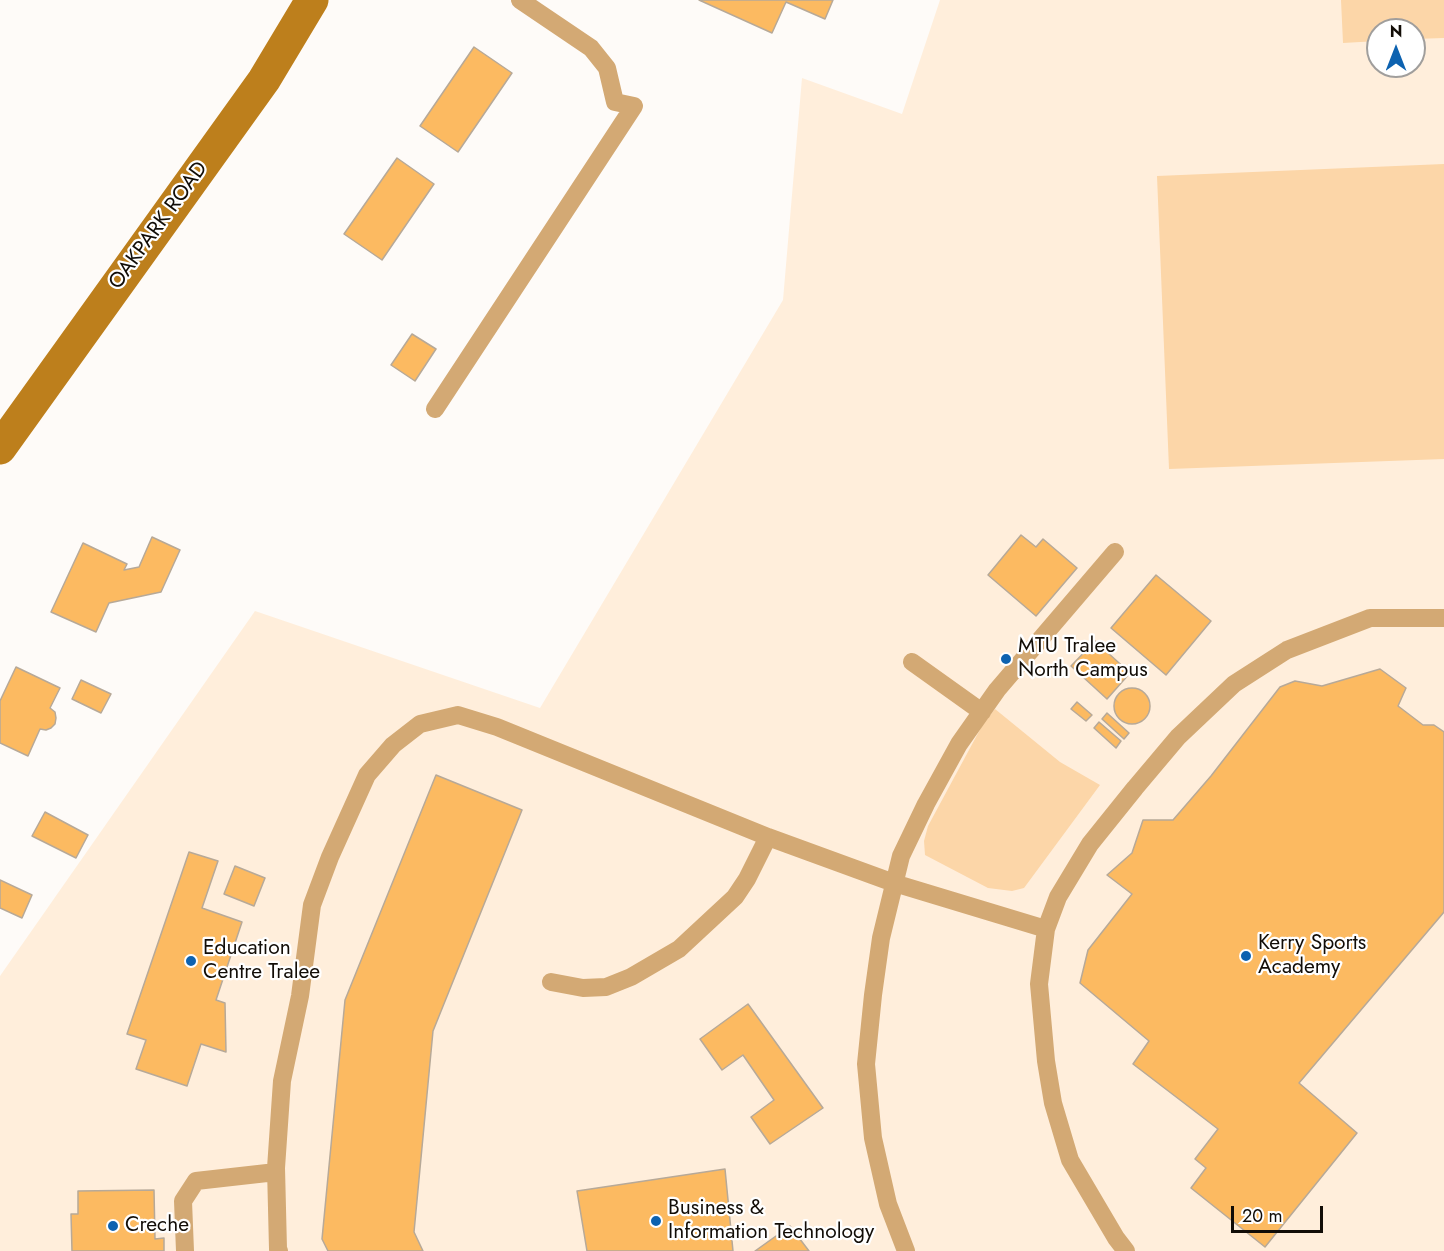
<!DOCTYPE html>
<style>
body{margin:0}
#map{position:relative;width:1444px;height:1251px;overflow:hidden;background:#fefbf8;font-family:Jost,sans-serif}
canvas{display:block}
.north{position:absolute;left:1366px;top:18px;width:60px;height:60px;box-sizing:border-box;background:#fff;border:2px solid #a09e9c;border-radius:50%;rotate:0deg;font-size:16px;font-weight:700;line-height:24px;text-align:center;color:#120d07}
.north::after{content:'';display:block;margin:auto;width:21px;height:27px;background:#0d62b0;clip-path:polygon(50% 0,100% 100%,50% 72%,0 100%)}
.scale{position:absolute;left:1231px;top:1206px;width:92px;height:27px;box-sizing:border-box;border:3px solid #120d07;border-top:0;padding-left:8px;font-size:18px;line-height:21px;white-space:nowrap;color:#120d07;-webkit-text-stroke:4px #fff;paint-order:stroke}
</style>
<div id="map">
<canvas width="1444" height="1251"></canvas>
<div class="north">N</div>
<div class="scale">20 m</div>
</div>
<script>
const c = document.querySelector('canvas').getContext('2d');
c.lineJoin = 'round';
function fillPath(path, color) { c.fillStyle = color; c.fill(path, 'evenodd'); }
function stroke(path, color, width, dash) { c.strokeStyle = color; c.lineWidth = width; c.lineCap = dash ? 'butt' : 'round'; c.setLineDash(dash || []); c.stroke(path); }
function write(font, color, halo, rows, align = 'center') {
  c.font = font + ' Jost,sans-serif'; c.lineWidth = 4.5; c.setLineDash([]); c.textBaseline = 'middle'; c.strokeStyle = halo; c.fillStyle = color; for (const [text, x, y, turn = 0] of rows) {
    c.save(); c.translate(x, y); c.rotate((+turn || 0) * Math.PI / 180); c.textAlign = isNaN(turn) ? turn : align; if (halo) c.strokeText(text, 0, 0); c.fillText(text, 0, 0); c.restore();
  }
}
const built = new Path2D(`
 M 940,0 L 1444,0 L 1444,1251 L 0,1251 L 0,976 L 255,611 L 540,708 L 783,300 L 802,78 L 902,114 ZM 1378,30 L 1414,30 L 1414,66 L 1378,66 Z`);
const green = new Path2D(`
 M 1341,0 L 1444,0 L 1444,38 L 1414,39 L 1414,30 L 1378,30 L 1378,41 L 1343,43 Z
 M 1444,164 L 1444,459 L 1169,469 L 1157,176 Z
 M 995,709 L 1060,762 L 1100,785 L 1024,888 L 1012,891 L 988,888 L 925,855 L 924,841 L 928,826 L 983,724 Z`);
const building = new Path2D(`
 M 699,0 L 833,0 L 825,19 L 786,2 L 772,33 Z
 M 474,47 L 512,73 L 458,152 L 420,126 Z
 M 397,158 L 434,184 L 382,260 L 344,234 Z
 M 412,334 L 436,349 L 415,381 L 391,365 Z
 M 1021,535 L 1036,547 L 1043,539 L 1077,568 L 1036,616 L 988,575 Z
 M 152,537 L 180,550 L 161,592 L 109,603 L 96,632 L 51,612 L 83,543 L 127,564 L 124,570 L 139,567 Z
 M 1156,575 L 1211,621 L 1166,675 L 1111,628 Z
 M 1095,641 L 1130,673 L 1107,699 L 1071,666 Z
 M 16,667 L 60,688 L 50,708 L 55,712 L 56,718 L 55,724 L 51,728 L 46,730 L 40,729 L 28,756 L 0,743 L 0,701 Z
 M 1380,669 L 1406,688 L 1398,706 L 1423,725 L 1434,725 L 1444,732 L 1444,912 L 1299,1083 L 1357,1133 L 1265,1247 L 1191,1188 L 1206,1168 L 1195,1159 L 1218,1129 L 1133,1064 L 1149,1041 L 1080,983 L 1088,950 L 1132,894 L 1107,875 L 1132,853 L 1143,820 L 1173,820 L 1211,776 L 1280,687 L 1295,681 L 1322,686 Z
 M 81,680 L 111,694 L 101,713 L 72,699 Z
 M1114 706a18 18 0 1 1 36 0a18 18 0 1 1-36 0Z
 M 1077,702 L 1092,715 L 1086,721 L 1071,709 Z
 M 1107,713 L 1129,733 L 1124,739 L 1102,719 Z
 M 1099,722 L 1121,741 L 1116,748 L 1094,728 Z
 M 436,775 L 522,810 L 433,1031 L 414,1232 L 423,1251 L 328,1251 L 322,1239 L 345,1000 Z
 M 45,812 L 88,835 L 76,858 L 32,836 Z
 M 189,852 L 218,861 L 202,908 L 242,922 L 216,1000 L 225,1003 L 226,1052 L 201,1044 L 187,1086 L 136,1069 L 146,1040 L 127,1034 Z
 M 235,866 L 265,878 L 254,906 L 224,894 Z
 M 0,880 L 32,895 L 22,918 L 0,908 Z
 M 748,1004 L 823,1108 L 770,1144 L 751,1117 L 774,1100 L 743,1055 L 722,1070 L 700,1039 Z
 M 725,1169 L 733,1251 L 587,1251 L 577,1191 Z
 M 154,1190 L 155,1239 L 164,1238 L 164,1251 L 72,1251 L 71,1214 L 78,1214 L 78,1191 Z
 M 790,1226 L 809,1251 L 755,1251 Z`);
const service = new Path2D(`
 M 435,409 L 634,106 L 615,102 L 607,68 L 591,48 L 520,0
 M 912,662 L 982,712
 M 551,982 L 583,988 L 606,987 L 631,977 L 679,949 L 735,897 L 747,879 L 768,837
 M 185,1251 L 183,1201 L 196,1181 L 276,1172
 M 279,1251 L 278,1249 L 276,1168 L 282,1081 L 300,996 L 312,905 L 330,857 L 367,775 L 393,745 L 420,724 L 458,715 L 497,727 L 768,837 L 894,883 L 1046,929
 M 906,1251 L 888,1204 L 873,1138 L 866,1064 L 873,995 L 881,938 L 901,856 L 926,804 L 959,744 L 997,690 L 1115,552
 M 1126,1251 L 1116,1238 L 1070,1160 L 1053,1103 L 1046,1061 L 1039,984 L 1046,929 L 1058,897 L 1090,844 L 1135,788 L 1178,737 L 1234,684 L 1287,650 L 1370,618 L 1444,618`);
const secondary = new Path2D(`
 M 0,448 L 264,80 L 312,0`);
const markers = [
 [1006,659,6,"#0d62b0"],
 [1246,956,6,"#0d62b0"],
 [191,961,6,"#0d62b0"],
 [656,1221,6,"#0d62b0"],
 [113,1226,6,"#0d62b0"]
];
const streetNames = [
 ["OAKPARK ROAD",159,226,-54]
];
const poiNames = [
 ["MTU Tralee",1018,647],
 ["North Campus",1018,671],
 ["Kerry Sports",1258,944],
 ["Academy",1258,968],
 ["Education",203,949],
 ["Centre Tralee",203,973],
 ["Business &",668,1209],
 ["Information Technology",668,1233],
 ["Creche",125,1226]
];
fillPath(built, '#ffeedb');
fillPath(green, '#fcd6a8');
fillPath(building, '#fcba61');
stroke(building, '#b7a998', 1.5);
stroke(service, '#d3a974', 18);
stroke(secondary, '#bd7f1c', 33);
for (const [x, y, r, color] of markers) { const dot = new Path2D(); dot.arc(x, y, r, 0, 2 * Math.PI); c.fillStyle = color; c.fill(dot); stroke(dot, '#fff', 2); }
write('21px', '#120d07', '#fff', streetNames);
write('21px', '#120d07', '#fff', poiNames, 'left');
</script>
